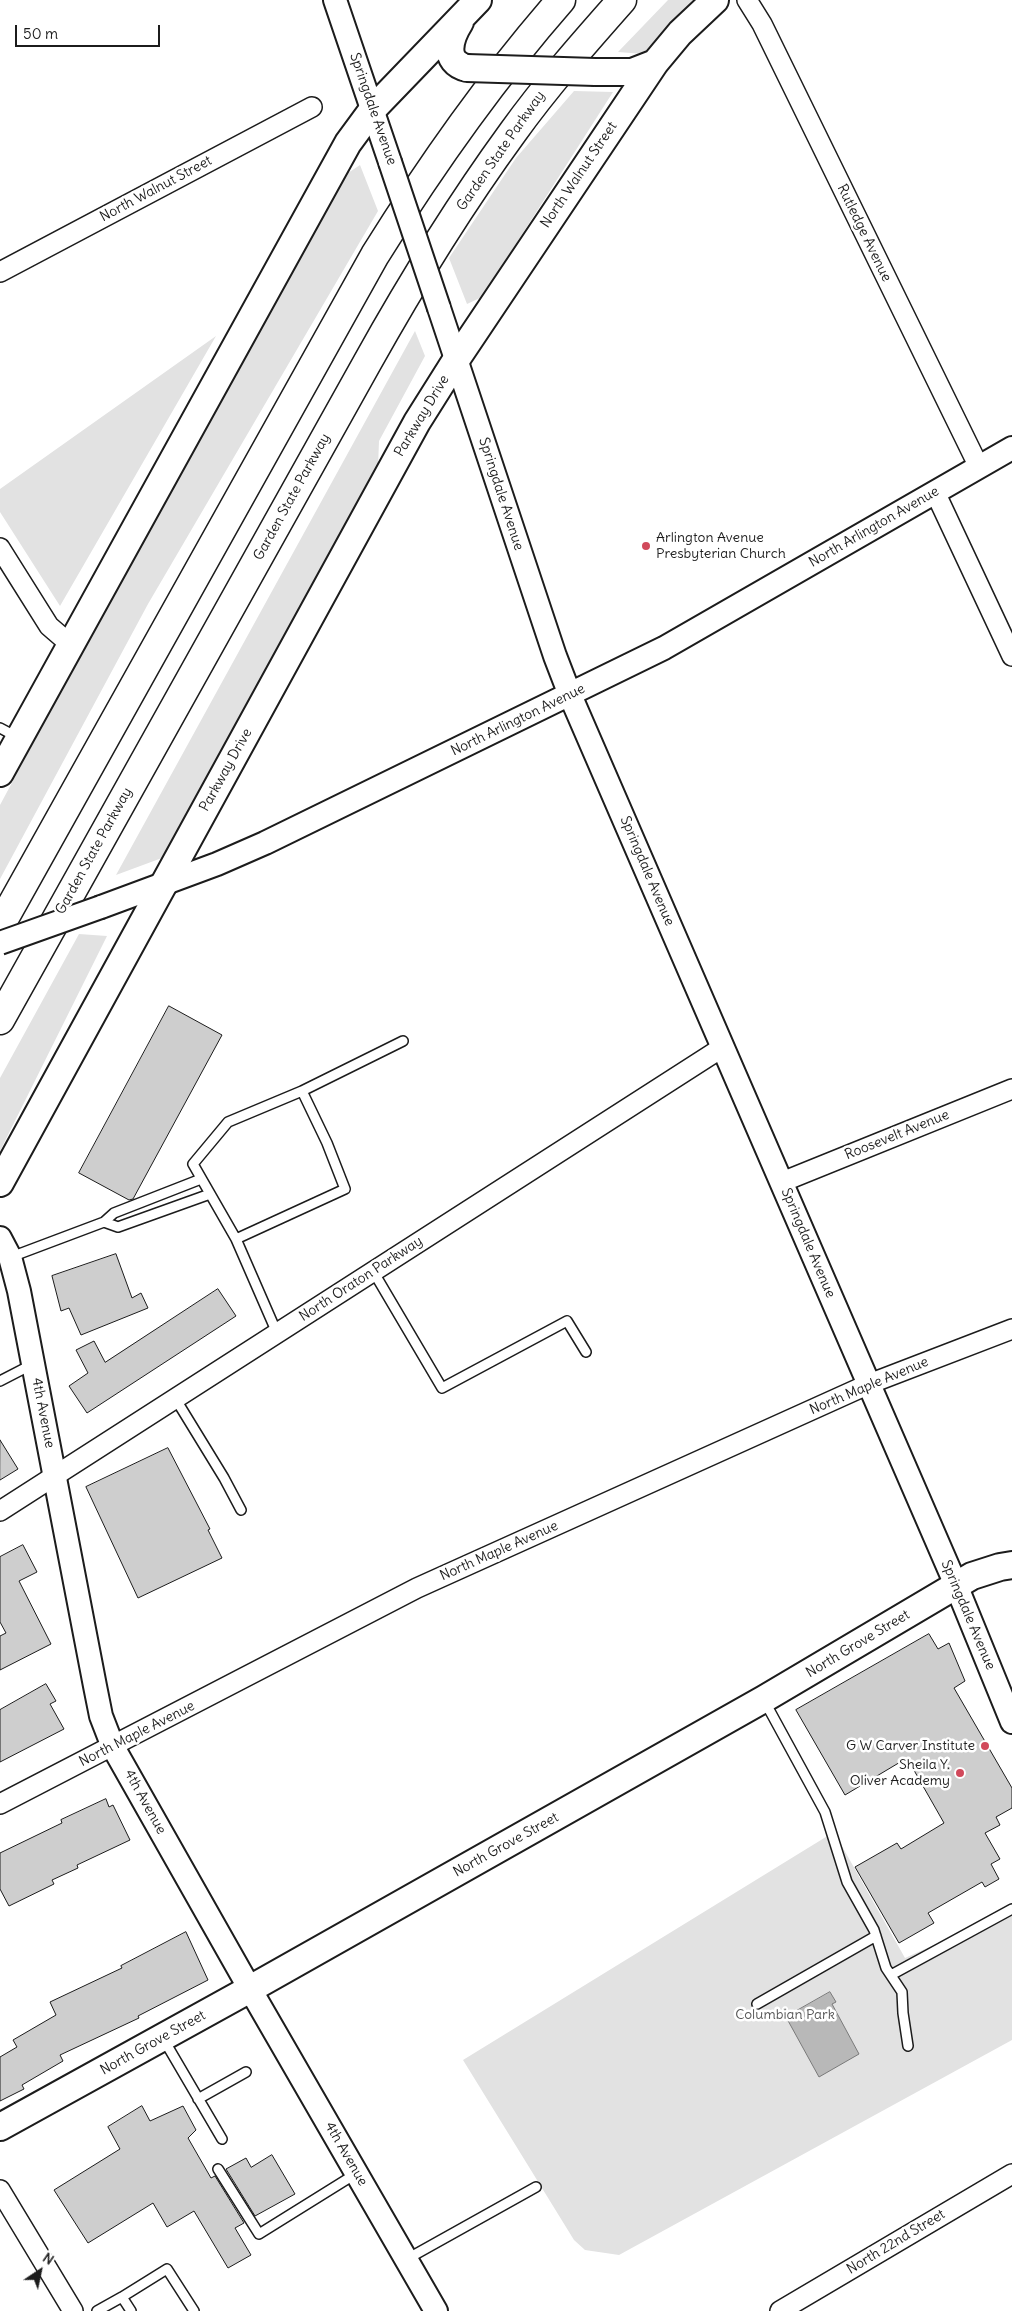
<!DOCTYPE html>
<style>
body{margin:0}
#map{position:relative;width:1012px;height:2311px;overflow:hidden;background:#fff;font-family:Delius,sans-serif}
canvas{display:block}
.north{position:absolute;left:15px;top:2246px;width:50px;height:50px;-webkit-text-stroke:4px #fff;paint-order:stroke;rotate:34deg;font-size:14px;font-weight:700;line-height:20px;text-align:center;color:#1c1c1c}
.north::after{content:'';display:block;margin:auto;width:18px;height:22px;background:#1c1c1c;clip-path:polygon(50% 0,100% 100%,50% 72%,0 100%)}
.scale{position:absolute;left:15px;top:25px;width:145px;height:22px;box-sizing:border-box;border:2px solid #1c1c1c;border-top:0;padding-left:6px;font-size:15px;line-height:18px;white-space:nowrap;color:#1c1c1c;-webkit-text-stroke:4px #fff;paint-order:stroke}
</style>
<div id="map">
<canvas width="1012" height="2311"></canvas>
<div class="north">N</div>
<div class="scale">50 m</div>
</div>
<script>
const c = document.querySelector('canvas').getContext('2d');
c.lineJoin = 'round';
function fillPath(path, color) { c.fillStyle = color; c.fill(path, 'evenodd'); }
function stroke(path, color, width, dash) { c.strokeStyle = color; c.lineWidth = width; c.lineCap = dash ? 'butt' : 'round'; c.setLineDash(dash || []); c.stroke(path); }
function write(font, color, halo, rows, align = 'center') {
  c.font = font + ' Delius,sans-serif'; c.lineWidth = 5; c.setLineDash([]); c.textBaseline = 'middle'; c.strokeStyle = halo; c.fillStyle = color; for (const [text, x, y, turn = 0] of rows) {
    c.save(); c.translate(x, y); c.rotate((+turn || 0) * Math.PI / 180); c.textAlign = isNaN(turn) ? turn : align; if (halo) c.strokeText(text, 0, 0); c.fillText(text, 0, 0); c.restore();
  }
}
const green = new Path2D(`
 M 668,0 L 699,0 L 644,54 L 618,52 Z
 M 574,91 L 613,92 L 482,297 L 467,304 L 449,258 L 516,158 Z
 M 360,165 L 378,211 L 148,604 L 0,879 L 0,805 L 160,507 L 348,173 Z
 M 415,331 L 425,356 L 379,441 L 378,467 L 170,855 L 116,875 Z
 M 216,336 L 60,606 L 0,512 L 0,489 Z
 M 79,934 L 107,936 L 0,1151 L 0,1078 Z
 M 834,1832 L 905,1958 L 1012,1910 L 1012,2040 L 619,2255 L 585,2250 L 574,2240 L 463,2060 Z`);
const water = new Path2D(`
 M 830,1992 L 836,2002 L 832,2004 L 859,2054 L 819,2077 L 786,2017 Z`);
const building = new Path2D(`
 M 169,1006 L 222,1035 L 133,1199 L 129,1200 L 79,1173 Z
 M 116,1254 L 132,1298 L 141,1293 L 148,1308 L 81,1335 L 69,1308 L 61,1311 L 52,1276 Z
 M 218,1289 L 236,1316 L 87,1413 L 69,1386 L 88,1373 L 76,1350 L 94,1341 L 105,1362 Z
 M 0,1440 L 18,1469 L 0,1480 Z
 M 168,1448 L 210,1529 L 208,1530 L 222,1558 L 138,1598 L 86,1487 Z
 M 23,1545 L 37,1572 L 19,1581 L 51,1644 L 0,1670 L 0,1636 L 6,1633 L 0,1622 L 0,1557 Z
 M 929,1634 L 938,1649 L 949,1643 L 965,1681 L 954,1688 L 1012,1788 L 1012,1808 L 996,1817 L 1000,1825 L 985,1833 L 1000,1859 L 991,1864 L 999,1879 L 985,1887 L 982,1882 L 928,1913 L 934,1923 L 899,1943 L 855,1867 L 897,1843 L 901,1849 L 944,1823 L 907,1758 L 845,1795 L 796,1710 Z
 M 46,1684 L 56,1701 L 50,1704 L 64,1729 L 0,1762 L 0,1710 Z
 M 106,1799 L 109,1807 L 113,1805 L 130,1840 L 77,1865 L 78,1868 L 52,1880 L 54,1884 L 9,1906 L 0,1889 L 0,1853 L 62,1823 L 61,1820 Z
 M 186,1932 L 208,1980 L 138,2016 L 139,2018 L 60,2055 L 63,2061 L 22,2085 L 24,2089 L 0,2101 L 0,2057 L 17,2047 L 13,2040 L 56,2015 L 50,2002 L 122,1968 L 121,1966 Z
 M 142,2106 L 150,2121 L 183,2106 L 196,2130 L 188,2138 L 211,2178 L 215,2176 L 244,2223 L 235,2228 L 251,2255 L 228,2268 L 194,2211 L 167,2227 L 153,2203 L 88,2243 L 54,2190 L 120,2149 L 108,2127 Z
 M 272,2155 L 295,2194 L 255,2216 L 226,2169 L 246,2158 L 251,2167 Z`);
const service = new Path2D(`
 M 0,728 L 17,737
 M 201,1179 L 114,1213 L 104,1222 L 118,1227 L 210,1194
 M 236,1239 L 345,1189 L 327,1143 L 302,1091
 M 11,1257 L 104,1222
 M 373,1271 L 442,1388 L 567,1321 L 586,1352
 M 277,1333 L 236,1239 L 193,1164 L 228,1122 L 302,1091 L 403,1041
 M 0,1381 L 33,1364
 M 175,1398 L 224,1478 L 241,1510
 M 765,1702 L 825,1812 L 847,1882 L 874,1930 L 886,1968 L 902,1992 L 903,2013 L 908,2046
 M 891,1975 L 1012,1909
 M 757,2004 L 876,1936
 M 164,2040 L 222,2139
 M 198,2099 L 246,2072
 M 218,2169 L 259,2234 L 357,2173
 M 407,2259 L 536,2187
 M 97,2311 L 122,2297
 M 131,2311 L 122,2297 L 167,2269 L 194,2311`);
const minor = new Path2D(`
 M 747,0 L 762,24 L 979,467
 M 0,272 L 312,107
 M 935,492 L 1012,656
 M 0,548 L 49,626 L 71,645
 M 782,1182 L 1012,1089
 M 0,1511 L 723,1047
 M 0,1804 L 417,1588 L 869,1384 L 1012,1329
 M 0,2190 L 73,2311
 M 780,2311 L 1012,2174`);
const tertiary = new Path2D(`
 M 335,0 L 390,162
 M 439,308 L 555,656 L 570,695 L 956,1585 L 1012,1722
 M 101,907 L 217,864 L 265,843 L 664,648 L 1012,448
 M 0,1238 L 10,1257 L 19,1291 L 95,1686 L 101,1716 L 113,1747 L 250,1989 L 436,2311`);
const secondary = new Path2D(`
 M 460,22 C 450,38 442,62 467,68
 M 595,72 L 632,72 L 655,63
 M 0,773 L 348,143 L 373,109 L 478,0
 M 0,1183 L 417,422 L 456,360 L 655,63 L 680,33 L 715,0
 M 0,2127 L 250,1989 L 764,1699 L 972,1576 L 1000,1567 L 1012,1565`);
const motorway = new Path2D(`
 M 0,926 L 375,255 C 431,165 491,80 561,0
 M 0,1020 L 367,363 C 411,284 459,206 513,132 C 546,86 584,43 622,0`);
const tertiaryBridge = new Path2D(`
 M 390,162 L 439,308
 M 0,943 L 101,907`);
const secondaryBridge = new Path2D(`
 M 467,68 L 595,72`);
const markers = [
 [646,546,5,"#d1495b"],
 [985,1746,5,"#d1495b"],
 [960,1773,5,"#d1495b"]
];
const streetNames = [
 ["Springdale Avenue",373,109,71],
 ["Garden State Parkway",501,151,-55],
 ["North Walnut Street",579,175,-56],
 ["North Walnut Street",156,189,-28],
 ["Rutledge Avenue",864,233,64],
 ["Parkway Drive",422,416,-59],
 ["Springdale Avenue",501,494,72],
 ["Garden State Parkway",292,497,-61],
 ["North Arlington Avenue",874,527,-30],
 ["North Arlington Avenue",518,720,-26],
 ["Parkway Drive",226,770,-61],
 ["Garden State Parkway",94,851,-61],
 ["Springdale Avenue",647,871,67],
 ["Roosevelt Avenue",897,1135,-22],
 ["Springdale Avenue",808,1243,67],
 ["North Oraton Parkway",361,1279,-33],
 ["North Maple Avenue",869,1386,-23],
 ["4th Avenue",43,1413,79],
 ["North Maple Avenue",499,1551,-24],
 ["Springdale Avenue",968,1615,67],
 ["North Grove Street",858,1644,-31],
 ["North Maple Avenue",137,1734,-27],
 ["4th Avenue",145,1802,61],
 ["North Grove Street",506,1845,-29],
 ["North Grove Street",153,2043,-29],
 ["4th Avenue",346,2154,60],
 ["North 22nd Street",896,2242,-31]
];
const poiNames = [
 ["Arlington Avenue",656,538,"left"],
 ["Presbyterian Church",656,554,"left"],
 ["G W Carver Institute",975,1746],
 ["Sheila Y.",950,1765],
 ["Oliver Academy",950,1781]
];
const parkNames = [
 ["Columbian Park",785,2015]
];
fillPath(green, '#e2e2e2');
fillPath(water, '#b8b8b8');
stroke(water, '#7a7a7a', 1);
fillPath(building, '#cecece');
stroke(building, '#1c1c1c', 1);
stroke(service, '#1c1c1c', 12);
stroke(minor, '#1c1c1c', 22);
stroke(tertiary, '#1c1c1c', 26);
stroke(secondary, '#1c1c1c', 30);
stroke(motorway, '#1c1c1c', 31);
stroke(service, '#fff', 9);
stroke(minor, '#fff', 19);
stroke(tertiary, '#fff', 22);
stroke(secondary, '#fff', 26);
stroke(motorway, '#fff', 28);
stroke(tertiaryBridge, '#1c1c1c', 26, []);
stroke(secondaryBridge, '#1c1c1c', 30, []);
stroke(tertiaryBridge, '#fff', 22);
stroke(secondaryBridge, '#fff', 26);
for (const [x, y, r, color] of markers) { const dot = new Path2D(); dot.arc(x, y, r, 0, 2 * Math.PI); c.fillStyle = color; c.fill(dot); stroke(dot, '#fff', 2); }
write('14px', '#1c1c1c', '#fff', streetNames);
write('14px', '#1c1c1c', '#fff', poiNames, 'right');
write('14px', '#575757', '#fff', parkNames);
</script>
